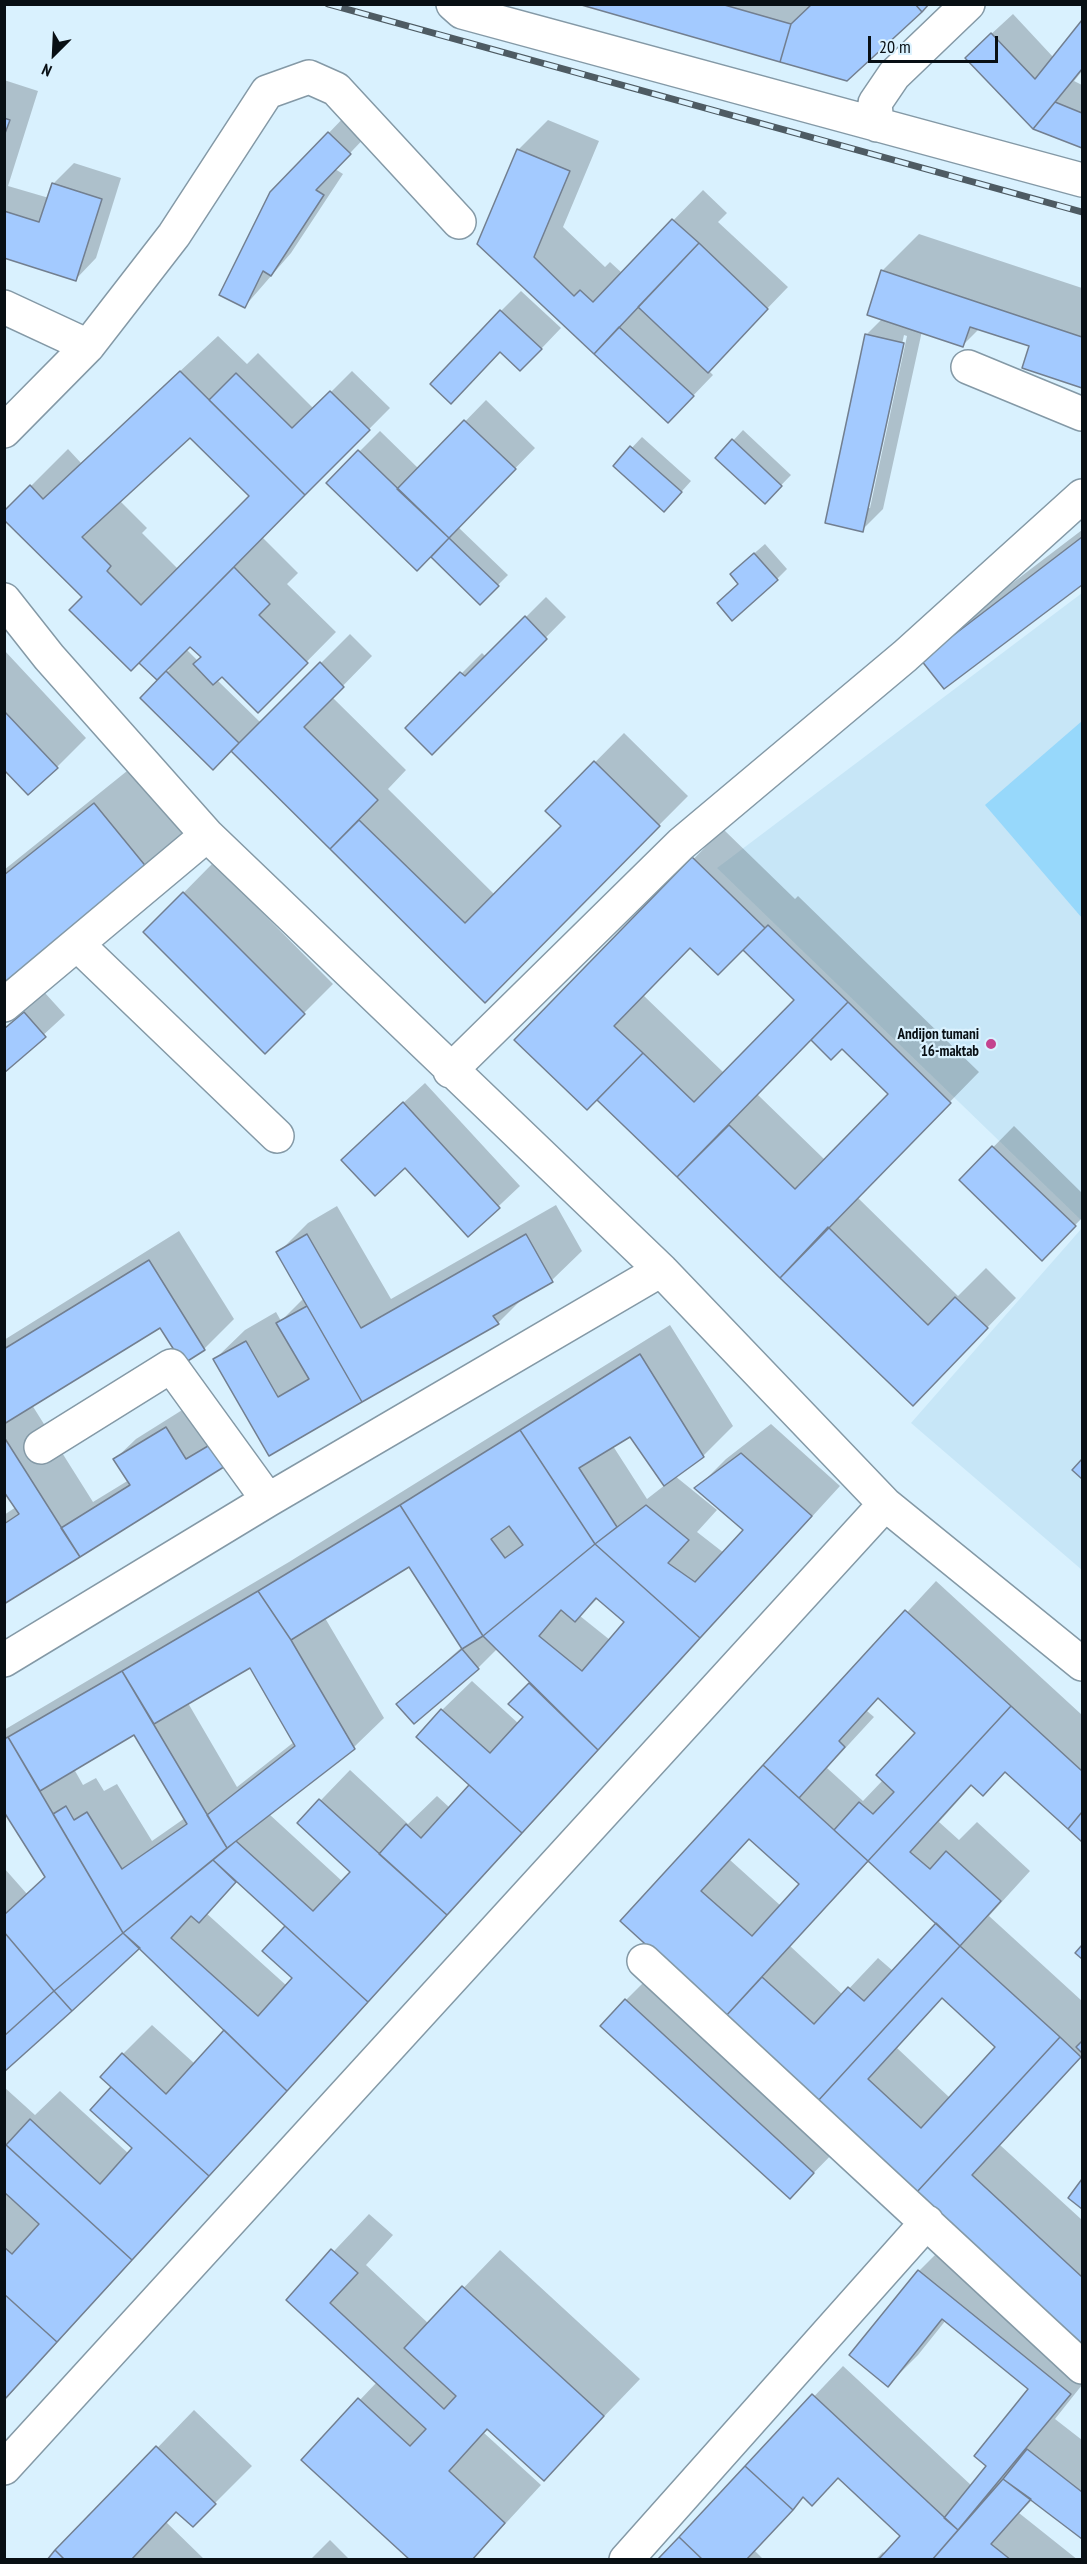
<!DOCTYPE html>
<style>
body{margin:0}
#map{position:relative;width:1087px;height:2564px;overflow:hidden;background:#d9f1fe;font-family:"PT Sans Narrow",sans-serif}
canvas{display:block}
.frame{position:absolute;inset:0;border:6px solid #080f14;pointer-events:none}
.north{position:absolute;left:24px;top:24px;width:60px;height:60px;-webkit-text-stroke:4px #d9f1fe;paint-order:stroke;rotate:204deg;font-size:16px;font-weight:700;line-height:24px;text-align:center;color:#080f14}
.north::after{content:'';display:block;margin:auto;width:21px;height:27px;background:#080f14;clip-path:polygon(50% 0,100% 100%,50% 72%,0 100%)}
.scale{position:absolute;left:868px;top:36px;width:130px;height:27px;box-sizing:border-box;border:3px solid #080f14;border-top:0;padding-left:8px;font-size:18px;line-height:21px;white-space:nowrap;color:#080f14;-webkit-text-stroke:4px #d9f1fe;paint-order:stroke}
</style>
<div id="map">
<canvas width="1087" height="2564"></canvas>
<div class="frame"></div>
<div class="north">N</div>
<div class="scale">20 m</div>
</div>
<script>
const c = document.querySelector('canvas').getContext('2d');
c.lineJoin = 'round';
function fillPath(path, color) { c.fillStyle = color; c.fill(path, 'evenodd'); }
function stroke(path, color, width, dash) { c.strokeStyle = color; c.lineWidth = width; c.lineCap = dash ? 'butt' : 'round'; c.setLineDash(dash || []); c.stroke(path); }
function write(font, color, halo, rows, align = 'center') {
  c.font = font + ' "PT Sans Narrow",sans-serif'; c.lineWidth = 4.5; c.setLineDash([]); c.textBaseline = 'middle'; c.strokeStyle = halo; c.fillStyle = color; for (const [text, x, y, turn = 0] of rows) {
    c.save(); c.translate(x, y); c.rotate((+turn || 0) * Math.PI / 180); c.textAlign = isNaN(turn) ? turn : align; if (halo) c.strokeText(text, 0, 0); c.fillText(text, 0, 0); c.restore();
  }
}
const built = new Path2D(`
 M 1082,593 L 1082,1221 L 717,868 Z
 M 1082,1228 L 1082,1570 L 911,1423 Z`);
const green = new Path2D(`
 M 1082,721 L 1082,918 L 985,805 Z`);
const shadow = new Path2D(`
 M 584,4 L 927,4 L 847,79 Z
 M 1013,14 L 1054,58 L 1082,23 L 1082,71 L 1074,81 L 1082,85 L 1082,146 L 1034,128 L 988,37 Z
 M 4,80 L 38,91 L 8,186 L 49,198 L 53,184 L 74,163 L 121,178 L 96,258 L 76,279 L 4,256 Z
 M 349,112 L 370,132 L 335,169 L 343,174 L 291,253 L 245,306 L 271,193 Z
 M 548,120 L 599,141 L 563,227 L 605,267 L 610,262 L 622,273 L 703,190 L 727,213 L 718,222 L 788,287 L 708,370 L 713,375 L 688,401 L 479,243 L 518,150 Z
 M 919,234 L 1082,288 L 1082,386 L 1024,367 L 1031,345 L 980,328 L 963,345 L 922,331 L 883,509 L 862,530 L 866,335 L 883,318 L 882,271 ZM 904,335 L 907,336 L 870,508 L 866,508 Z
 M 521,291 L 561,328 L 541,349 L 501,350 L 501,311 Z
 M 218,336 L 247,364 L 258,353 L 314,409 L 352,371 L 390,408 L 262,537 L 298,573 L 287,584 L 336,632 L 258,711 L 222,675 L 217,680 L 261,723 L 350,634 L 372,656 L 332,697 L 406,770 L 388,789 L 495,895 L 563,826 L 547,811 L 624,733 L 688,796 L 485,1000 L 231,749 L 142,698 L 170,669 L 168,667 L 157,678 L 4,513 L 68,449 L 81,463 ZM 190,436 L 251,496 L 178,569 L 142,533 L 147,528 L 119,500 ZM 190,645 L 203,656 L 198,661 L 186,649 Z
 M 486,400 L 535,448 L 458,527 L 508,575 L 480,603 L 441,545 L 328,483 L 380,431 L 419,469 Z
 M 743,430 L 791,475 L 765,502 L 717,458 Z
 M 642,437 L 691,481 L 674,500 L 615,466 Z
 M 1082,530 L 1082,583 L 945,687 L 923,660 L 960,623 Z
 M 765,544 L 787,569 L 777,579 L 740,583 L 742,564 Z
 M 546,597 L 566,617 L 432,753 L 407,728 L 482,653 L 486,657 Z
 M 4,650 L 86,738 L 57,767 L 4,768 Z
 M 132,767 L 184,831 L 147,868 L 4,983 L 4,870 Z
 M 723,829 L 795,899 L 798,896 L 979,1072 L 857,1197 L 958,1296 L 986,1268 L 1016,1298 L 913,1404 L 597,1098 L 517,1039 ZM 690,946 L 743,948 L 796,1000 L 724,1073 L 643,995 ZM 811,1038 L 831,1058 L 842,1047 L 890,1094 L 825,1160 L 757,1094 Z
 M 213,863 L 333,984 L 265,1052 L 145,932 Z
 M 45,993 L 65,1015 L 4,1071 L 4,1028 Z
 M 425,1083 L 520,1186 L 468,1235 L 405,1166 L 364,1139 Z
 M 1014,1126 L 1082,1193 L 1082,1218 L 1042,1259 L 961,1180 Z
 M 556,1205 L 582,1251 L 552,1280 L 525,1296 L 498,1323 L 269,1454 L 215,1359 L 245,1330 L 276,1312 L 281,1321 L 304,1298 L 278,1253 L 308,1223 L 337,1206 L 391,1299 Z
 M 179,1231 L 234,1319 L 205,1348 L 183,1362 L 161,1326 L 32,1405 L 93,1502 L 129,1480 L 115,1459 L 136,1439 L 187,1407 L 207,1440 L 234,1423 L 247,1443 L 4,1602 L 4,1515 L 16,1507 L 4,1489 L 4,1340 Z
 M 670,1325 L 733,1426 L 703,1456 L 675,1476 L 717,1510 L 697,1532 L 724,1553 L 745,1530 L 697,1488 L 726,1459 L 771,1424 L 840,1486 L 4,2401 L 4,2087 L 35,2115 L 60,2091 L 129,2154 L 135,2148 L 92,2110 L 113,2087 L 123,2054 L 152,2025 L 195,2064 L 226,2030 L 139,1946 L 4,2070 L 4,1868 L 27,1894 L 46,1876 L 4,1810 L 4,1730 L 289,1562 ZM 630,1435 L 665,1485 L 647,1499 L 613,1446 ZM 410,1565 L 462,1647 L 398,1704 L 478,1668 L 497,1649 L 531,1683 L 510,1704 L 525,1717 L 519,1724 L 472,1681 L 442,1710 L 471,1785 L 450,1808 L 437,1796 L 408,1824 L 350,1770 L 299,1823 L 352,1871 L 343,1882 L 269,1814 L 354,1747 L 384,1718 L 325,1618 ZM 598,1598 L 626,1621 L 610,1640 L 580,1616 ZM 250,1666 L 294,1742 L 237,1787 L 188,1703 ZM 135,1733 L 185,1818 L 152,1841 L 117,1784 L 104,1791 L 96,1778 L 83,1785 L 74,1769 ZM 237,1881 L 287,1925 L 264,1951 L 294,1978 L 287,1986 L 206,1913 Z
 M 936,1581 L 1082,1715 L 1082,1840 L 1006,1771 L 973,1784 L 939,1822 L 959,1840 L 977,1822 L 1030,1871 L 989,1916 L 1082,2001 L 1082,2056 L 1000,2145 L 1082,2220 L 1082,2342 L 622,1921 ZM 879,1697 L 918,1733 L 883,1780 L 863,1801 L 827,1768 L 874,1717 L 867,1711 ZM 750,1838 L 802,1884 L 781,1906 L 730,1860 ZM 869,1861 L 938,1923 L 893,1971 L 878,1958 L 843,1995 L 790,1946 ZM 943,1997 L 997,2047 L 950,2098 L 897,2048 Z
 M 655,1971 L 843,2143 L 790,2197 L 626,2000 Z
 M 369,2214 L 393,2235 L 366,2265 L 429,2324 L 500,2250 L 640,2379 L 544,2479 L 489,2429 L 484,2433 L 541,2485 L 472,2560 L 303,2460 L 377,2382 L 288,2300 Z
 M 949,2241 L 1082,2350 L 1082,2385 L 1055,2419 L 1082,2440 L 1082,2537 L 1033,2499 L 1019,2513 L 1078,2560 L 875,2560 L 883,2552 L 885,2554 L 902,2536 L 839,2477 L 804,2496 L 754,2550 L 764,2560 L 659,2560 L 843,2366 L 972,2486 L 988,2466 L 1030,2389 L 946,2320 L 918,2355 L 888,2385 L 851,2355 L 919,2271 Z
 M 194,2410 L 252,2466 L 193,2525 L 177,2511 L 166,2522 L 205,2560 L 49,2560 Z
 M 330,2540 L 350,2560 L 310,2560 Z`);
const building = new Path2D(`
 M 578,4 L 721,4 L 791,24 L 780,62 Z
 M 812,4 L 915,4 L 922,12 L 847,81 L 780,62 L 791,24 Z
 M 915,4 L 929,4 L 922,12 Z
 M 1082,20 L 1082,69 L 1033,129 L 965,58 L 991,33 L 1035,79 Z
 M 1055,102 L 1082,113 L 1082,148 L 1033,129 Z
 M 4,118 L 10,120 L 4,136 Z
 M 328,132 L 351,154 L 316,190 L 324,195 L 271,276 L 263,271 L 245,308 L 219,295 L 270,192 Z
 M 517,149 L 570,171 L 534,257 L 574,296 L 580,290 L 593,302 L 672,219 L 699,243 L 594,354 L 477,244 Z
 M 52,183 L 102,199 L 76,281 L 4,258 L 4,211 L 39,222 Z
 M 699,243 L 768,309 L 708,373 L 638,307 Z
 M 881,270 L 1082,337 L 1082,388 L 1022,368 L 1029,346 L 970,327 L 963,347 L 867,315 Z
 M 500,310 L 542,349 L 520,371 L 500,352 L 451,404 L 430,384 Z
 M 619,327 L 694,396 L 668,423 L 594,354 Z
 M 865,334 L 904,343 L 863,532 L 825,523 Z
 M 180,371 L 305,495 L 131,671 L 69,610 L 82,597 L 4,520 L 4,511 L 30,485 L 43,499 ZM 190,438 L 249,496 L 141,605 L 107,571 L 111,566 L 82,537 Z
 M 236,373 L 292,428 L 330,391 L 370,430 L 305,495 L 209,400 Z
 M 464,420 L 516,469 L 449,538 L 397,489 Z
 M 732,439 L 782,486 L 765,504 L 715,458 Z
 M 630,446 L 682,492 L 664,512 L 613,466 Z
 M 358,450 L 449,538 L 417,571 L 326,483 Z
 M 1082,537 L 1082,585 L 944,689 L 921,660 Z
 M 449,538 L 499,586 L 480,605 L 431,557 Z
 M 754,553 L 778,580 L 732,621 L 717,603 L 738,584 L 730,574 Z
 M 234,567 L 270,604 L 259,615 L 308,663 L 258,713 L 222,677 L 213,685 L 193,664 L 201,657 L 190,647 L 157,680 L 139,663 Z
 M 525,616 L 547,639 L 432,755 L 405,728 L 460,672 L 465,676 Z
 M 320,662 L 344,687 L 304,727 L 378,800 L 330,849 L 231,751 Z
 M 166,671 L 239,743 L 213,770 L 140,698 Z
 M 4,711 L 58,768 L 28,795 L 4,770 Z
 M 594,761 L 660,826 L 485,1003 L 330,849 L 359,820 L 465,923 L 561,826 L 545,811 Z
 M 94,803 L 148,869 L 4,985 L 4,875 Z
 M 692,857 L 765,928 L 718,975 L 690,948 L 614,1026 L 643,1053 L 587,1110 L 514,1040 Z
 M 183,892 L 305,1014 L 265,1054 L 143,932 Z
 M 768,925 L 848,1002 L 677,1177 L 597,1100 L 643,1053 L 694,1102 L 794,1000 L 743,950 Z
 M 848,1002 L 951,1103 L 780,1278 L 677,1177 L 729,1125 L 795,1189 L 888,1094 L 842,1049 L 831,1060 L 811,1040 Z
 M 24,1012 L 46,1037 L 4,1073 L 4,1029 Z
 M 403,1102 L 500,1208 L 468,1237 L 405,1168 L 375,1196 L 341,1160 Z
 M 992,1146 L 1076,1226 L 1042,1261 L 959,1180 Z
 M 828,1227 L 928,1325 L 955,1297 L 988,1328 L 913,1406 L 780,1278 Z
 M 307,1234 L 361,1328 L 526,1234 L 553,1282 L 493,1316 L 499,1324 L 362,1402 L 276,1252 Z
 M 149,1260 L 205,1350 L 183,1364 L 160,1328 L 4,1424 L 4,1349 Z
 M 307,1306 L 362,1402 L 269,1456 L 213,1359 L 246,1341 L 278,1397 L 309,1379 L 276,1323 Z
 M 640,1354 L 704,1457 L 664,1486 L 630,1437 L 579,1468 L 617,1527 L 595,1544 L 520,1430 Z
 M 166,1427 L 186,1459 L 213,1443 L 227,1465 L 80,1557 L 61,1528 L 130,1485 L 113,1459 Z
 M 520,1430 L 595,1544 L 483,1636 L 400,1505 ZM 509,1526 L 523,1545 L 505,1558 L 491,1539 Z
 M 4,1437 L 80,1557 L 4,1604 L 4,1524 L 19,1514 L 4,1492 Z
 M 741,1453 L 812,1516 L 700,1638 L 595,1544 L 646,1505 L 689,1540 L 668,1563 L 695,1582 L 743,1530 L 694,1488 Z
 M 1082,1459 L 1082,1479 L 1072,1470 Z
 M 400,1505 L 483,1636 L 462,1649 L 409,1567 L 291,1640 L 258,1591 Z
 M 595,1544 L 700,1638 L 598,1750 L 483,1636 ZM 596,1598 L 624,1622 L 582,1671 L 539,1636 L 561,1610 L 575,1622 Z
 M 258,1591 L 291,1640 L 355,1749 L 227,1848 L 207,1815 L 295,1746 L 250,1668 L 154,1724 L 122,1671 Z
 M 905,1610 L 1011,1706 L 868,1861 L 834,1830 L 859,1802 L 873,1814 L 894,1792 L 876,1775 L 915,1733 L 878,1698 L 839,1741 L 845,1747 L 799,1798 L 763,1765 Z
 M 462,1649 L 479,1669 L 414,1724 L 396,1704 Z
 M 122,1671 L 227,1848 L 123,1933 L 53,1814 L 66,1806 L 74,1820 L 87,1812 L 122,1869 L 187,1824 L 134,1735 L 40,1791 L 8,1737 Z
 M 529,1683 L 598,1750 L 522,1833 L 416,1737 L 441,1709 L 490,1753 L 523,1717 L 508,1704 Z
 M 1011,1706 L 1082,1771 L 1082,1812 L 1068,1829 L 1005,1772 L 983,1796 L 971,1785 L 910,1852 L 930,1869 L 946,1851 L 1001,1901 L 960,1946 L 868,1861 Z
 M 8,1737 L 123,1933 L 54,1991 L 4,1932 L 4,1915 L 45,1877 L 4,1812 L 4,1739 Z
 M 763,1765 L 868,1861 L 725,2017 L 620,1921 ZM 749,1839 L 799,1884 L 752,1936 L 701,1891 Z
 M 469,1785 L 522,1833 L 447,1915 L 379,1854 L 406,1824 L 421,1838 Z
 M 319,1799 L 447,1915 L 368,2002 L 213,1860 L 236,1841 L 313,1911 L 350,1872 L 297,1823 Z
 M 1082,1812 L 1082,1842 L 1068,1829 Z
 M 213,1860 L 236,1882 L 199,1923 L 191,1916 L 171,1938 L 258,2016 L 292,1978 L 262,1951 L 285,1926 L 368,2002 L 287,2091 L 123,1933 Z
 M 936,1923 L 960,1946 L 817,2102 L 725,2017 L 762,1977 L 814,2024 L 848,1987 L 864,2001 Z
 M 4,1932 L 54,1991 L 4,2036 Z
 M 123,1933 L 140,1948 L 72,2011 L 54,1991 Z
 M 1082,1945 L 1082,1959 L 1075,1953 Z
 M 960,1946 L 1060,2037 L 916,2193 L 817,2102 ZM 942,1998 L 995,2047 L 921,2128 L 868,2079 Z
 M 54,1991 L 72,2011 L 4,2072 L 4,2036 Z
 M 625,1999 L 814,2173 L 790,2199 L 600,2026 Z
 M 224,2030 L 287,2091 L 209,2176 L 100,2077 L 122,2053 L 166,2094 Z
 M 1060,2037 L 1081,2057 L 972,2175 L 1082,2277 L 1082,2344 L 916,2193 Z
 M 1082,2041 L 1082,2053 L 1076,2047 Z
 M 111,2087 L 209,2176 L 132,2260 L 6,2145 L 30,2119 L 100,2184 L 132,2148 L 90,2110 Z
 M 4,2143 L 132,2260 L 57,2342 L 4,2294 L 4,2247 L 12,2254 L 39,2224 L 4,2192 Z
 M 1082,2179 L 1082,2209 L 1068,2198 Z
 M 331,2249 L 358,2273 L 330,2303 L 444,2409 L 456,2396 L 404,2348 L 462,2286 L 604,2416 L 544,2481 L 487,2429 L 449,2471 L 505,2523 L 472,2560 L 410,2560 L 301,2460 L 358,2398 L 410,2446 L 426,2429 L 286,2300 Z
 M 918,2270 L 1071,2394 L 958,2530 L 944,2518 L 986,2466 L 974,2456 L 1028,2389 L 942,2319 L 888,2387 L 849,2355 Z
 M 4,2294 L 57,2342 L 4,2400 Z
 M 812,2394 L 958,2530 L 932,2560 L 878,2560 L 900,2536 L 838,2478 L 812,2506 L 803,2497 L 793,2510 L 745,2466 Z
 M 156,2446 L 216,2504 L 193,2527 L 176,2512 L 131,2560 L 65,2560 L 55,2550 Z
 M 1027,2449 L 1082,2492 L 1082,2539 L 1003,2479 Z
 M 745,2466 L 793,2510 L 746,2560 L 703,2560 L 679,2537 Z
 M 1003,2479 L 1031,2499 L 991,2544 L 1011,2560 L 932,2560 Z
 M 679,2537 L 703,2560 L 657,2560 Z
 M 55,2550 L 65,2560 L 47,2560 Z`);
const minor = new Path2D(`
 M 453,4 L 462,12 L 1082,180
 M 877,125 L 875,103 L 894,75 L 968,4
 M 4,307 L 88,346
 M 968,367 L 1082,414
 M 4,431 L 88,346 L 174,235 L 267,92 L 309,77 L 336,89 L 459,222
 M 4,600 L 49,657 L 207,835 L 661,1270 L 885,1504 L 1082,1664
 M 77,944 L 277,1136
 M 4,1005 L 207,835
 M 450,1071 L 681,844 L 905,656 L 1082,496
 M 41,1447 L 171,1366 L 268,1500
 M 4,1660 L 268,1500 L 661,1270
 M 644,1961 L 1082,2367
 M 4,2468 L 885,1504
 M 626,2560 L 927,2222`);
const rail = new Path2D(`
 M 328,4 L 1082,212`);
const markers = [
 [991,1044,6,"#c4438e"]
];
const poiNames = [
 ["Andijon tumani",979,1035],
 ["16-maktab",979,1052]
];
fillPath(built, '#c7e6f7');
fillPath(green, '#97d8fb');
fillPath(shadow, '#0003');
fillPath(building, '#a3caff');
stroke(building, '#727f90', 1.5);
stroke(minor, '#8499a6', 36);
stroke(minor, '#fff', 33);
stroke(rail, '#4e5b63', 7);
stroke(rail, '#d9f1fe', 4.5, [14]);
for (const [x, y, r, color] of markers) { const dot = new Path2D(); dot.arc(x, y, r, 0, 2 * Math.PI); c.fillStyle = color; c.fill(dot); stroke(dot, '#d9f1fe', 2); }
write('bold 15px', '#080f14', '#d9f1fe', poiNames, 'right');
</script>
